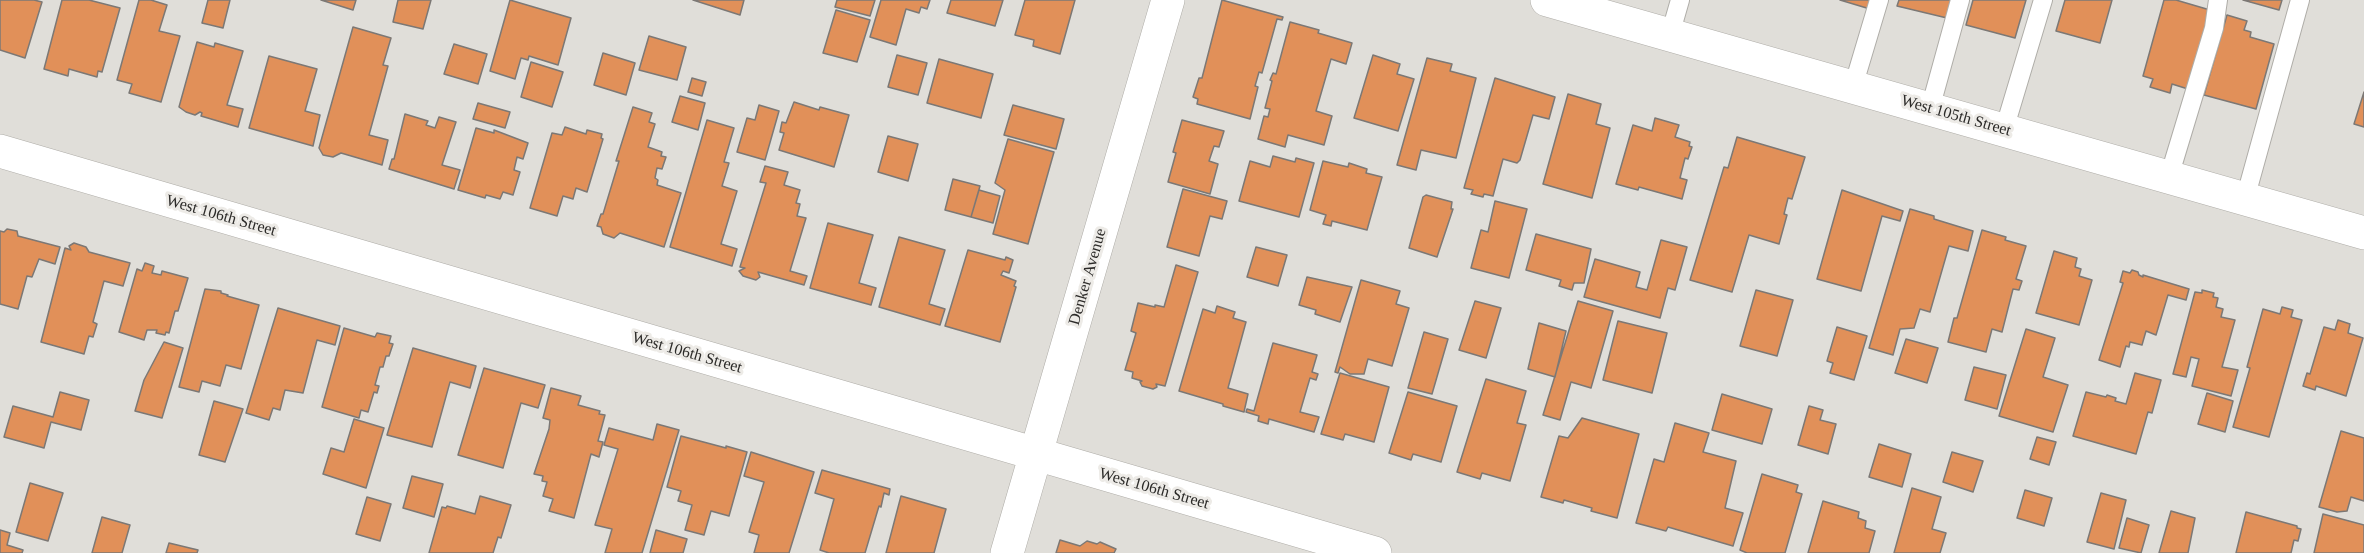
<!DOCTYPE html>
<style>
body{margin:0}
canvas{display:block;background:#e0ded9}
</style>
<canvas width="2364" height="553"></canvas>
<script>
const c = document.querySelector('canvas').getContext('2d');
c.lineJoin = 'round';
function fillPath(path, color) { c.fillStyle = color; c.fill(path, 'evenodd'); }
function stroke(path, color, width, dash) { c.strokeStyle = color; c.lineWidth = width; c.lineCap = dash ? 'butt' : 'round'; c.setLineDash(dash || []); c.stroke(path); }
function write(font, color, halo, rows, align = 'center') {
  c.font = font + ' "Times New Roman",serif'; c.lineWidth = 6; c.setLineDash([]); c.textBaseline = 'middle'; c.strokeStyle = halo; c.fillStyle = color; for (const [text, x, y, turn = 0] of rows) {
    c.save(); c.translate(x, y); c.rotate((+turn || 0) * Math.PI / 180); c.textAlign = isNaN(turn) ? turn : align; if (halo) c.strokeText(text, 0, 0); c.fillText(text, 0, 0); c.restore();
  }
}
const building = new Path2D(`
 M 0,0 L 34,0 L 42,2 L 25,58 L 0,50 Z
 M 62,0 L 89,0 L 120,8 L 102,72 L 98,71 L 97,77 L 69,69 L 68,76 L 44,69 Z
 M 139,0 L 151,0 L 167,5 L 159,31 L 180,36 L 161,102 L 129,93 L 132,84 L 117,80 Z
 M 208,0 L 230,0 L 223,28 L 202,23 Z
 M 321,0 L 356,0 L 353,10 Z
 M 398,0 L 431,0 L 423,29 L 393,22 Z
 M 510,0 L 571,18 L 558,65 L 529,56 L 528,60 L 521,58 L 515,79 L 490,71 Z
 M 693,0 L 744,0 L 740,15 Z
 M 837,0 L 875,0 L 870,16 L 835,7 Z
 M 881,0 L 930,0 L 927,9 L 921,7 L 919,13 L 906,9 L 896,45 L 870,37 Z
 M 951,0 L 1003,0 L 995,26 L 947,13 Z
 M 1025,0 L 1075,0 L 1060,54 L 1033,46 L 1034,40 L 1015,35 Z
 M 1222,0 L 1283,17 L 1282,20 L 1277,19 L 1262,73 L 1259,72 L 1255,86 L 1258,87 L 1250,119 L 1197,104 L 1198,99 L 1193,97 L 1199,78 L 1202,78 Z
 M 1840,0 L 1873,0 L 1870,9 Z
 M 1899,0 L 1952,0 L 1947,18 L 1897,6 Z
 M 1973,0 L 2026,0 L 2015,38 L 1966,25 Z
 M 2065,0 L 2112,0 L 2100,43 L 2056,31 Z
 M 2164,0 L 2176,0 L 2210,10 L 2188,89 L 2172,84 L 2170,93 L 2150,87 L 2153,79 L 2143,76 Z
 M 2243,0 L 2282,0 L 2279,10 Z
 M 836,10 L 870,20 L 857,62 L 823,53 Z
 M 2227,15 L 2247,21 L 2244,30 L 2251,32 L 2250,37 L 2274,44 L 2256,109 L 2204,95 Z
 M 1290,22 L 1319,30 L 1318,33 L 1352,43 L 1346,64 L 1331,59 L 1316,111 L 1332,116 L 1324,145 L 1288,135 L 1285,147 L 1258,139 L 1264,116 L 1268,117 L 1270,109 L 1265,108 L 1272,81 L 1270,80 L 1273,73 L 1276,74 Z
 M 353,27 L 391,38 L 383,65 L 388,66 L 369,135 L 388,140 L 382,165 L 341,153 L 333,157 L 323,155 L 319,148 Z
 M 649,36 L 686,47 L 677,80 L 639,70 Z
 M 197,42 L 214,47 L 215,43 L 243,51 L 227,105 L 243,109 L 238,127 L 201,116 L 202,113 L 200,112 L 195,115 L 186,112 L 179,107 Z
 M 454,44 L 487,54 L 478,84 L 444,74 Z
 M 603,53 L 635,63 L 626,95 L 594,85 Z
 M 897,55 L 927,63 L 918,95 L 888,87 Z
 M 1373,55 L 1400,64 L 1397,74 L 1414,79 L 1398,131 L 1354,118 Z
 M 269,56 L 317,69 L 305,111 L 320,115 L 313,146 L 249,128 Z
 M 1427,58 L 1452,64 L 1450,71 L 1476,78 L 1456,158 L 1421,150 L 1416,170 L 1397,165 Z
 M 939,59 L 993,74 L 981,118 L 927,103 Z
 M 531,62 L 563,72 L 552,107 L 521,97 Z
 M 692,78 L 706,82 L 702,96 L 688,92 Z
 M 1495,78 L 1555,97 L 1549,119 L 1533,115 L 1520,160 L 1517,163 L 1503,159 L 1493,196 L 1484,194 L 1483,197 L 1471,194 L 1473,190 L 1464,188 Z
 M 2364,92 L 2364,127 L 2354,124 Z
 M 1568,94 L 1601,104 L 1596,124 L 1610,128 L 1592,198 L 1543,184 Z
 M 680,96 L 705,103 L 698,130 L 672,122 Z
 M 794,102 L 819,110 L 820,107 L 849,115 L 834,167 L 779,150 L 784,133 L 780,132 L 782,122 L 786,123 Z
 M 478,103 L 510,112 L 505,128 L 473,119 Z
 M 759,105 L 779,111 L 765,160 L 737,152 L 747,118 L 755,120 Z
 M 1013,105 L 1064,119 L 1056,149 L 1004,135 Z
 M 633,107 L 652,113 L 649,122 L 655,124 L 648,147 L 662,152 L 661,156 L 666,157 L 662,169 L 657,168 L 655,178 L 658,180 L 657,185 L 681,193 L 664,247 L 620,233 L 614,238 L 603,234 L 601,227 L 597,226 L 601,214 L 603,214 L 619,161 L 616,161 Z
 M 405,114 L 428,121 L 426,125 L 435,128 L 439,117 L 456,122 L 442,165 L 460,170 L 454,189 L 389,169 L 392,159 L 394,159 Z
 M 1655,118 L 1679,125 L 1675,137 L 1690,142 L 1689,146 L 1692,147 L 1688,159 L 1685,158 L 1680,178 L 1687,180 L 1682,199 L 1639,187 L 1638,190 L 1616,184 L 1633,125 L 1652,131 Z
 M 707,120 L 734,128 L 724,162 L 729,163 L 722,186 L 737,191 L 721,244 L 737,249 L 732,266 L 670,247 Z
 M 1182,120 L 1224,131 L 1219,147 L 1214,146 L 1209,161 L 1218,164 L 1210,194 L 1168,182 L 1176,153 L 1173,152 Z
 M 565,127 L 586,134 L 587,130 L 602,134 L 601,138 L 603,139 L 587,192 L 576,188 L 573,199 L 563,196 L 557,216 L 530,208 L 552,133 L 562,135 Z
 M 476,128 L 494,133 L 494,130 L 528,143 L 523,159 L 517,157 L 514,170 L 520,172 L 513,195 L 503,192 L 500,199 L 486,195 L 485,198 L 458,190 Z
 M 888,136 L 918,144 L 908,181 L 878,172 Z
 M 1737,137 L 1805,157 L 1792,199 L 1788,198 L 1784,214 L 1787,215 L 1779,244 L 1749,235 L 1732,292 L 1690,280 L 1724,167 L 1728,168 Z
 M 1008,139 L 1054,152 L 1028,244 L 993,234 L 1005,190 L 995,183 Z
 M 1273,156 L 1295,162 L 1296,158 L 1314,163 L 1299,217 L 1239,201 L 1250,161 L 1270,167 Z
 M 1323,161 L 1348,167 L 1349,163 L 1367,169 L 1366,173 L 1382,177 L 1367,230 L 1332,221 L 1331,226 L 1323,224 L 1326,215 L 1310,210 Z
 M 765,166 L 788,172 L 784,185 L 800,190 L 796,203 L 800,204 L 797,216 L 806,218 L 790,271 L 807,276 L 804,285 L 758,272 L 760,277 L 756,280 L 743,276 L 739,271 L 745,268 L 740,267 L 766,183 L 760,182 Z
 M 953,179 L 980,186 L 971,217 L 945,210 Z
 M 1183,189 L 1227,201 L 1222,219 L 1210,216 L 1199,256 L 1167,247 Z
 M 979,190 L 1000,196 L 993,223 L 971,217 Z
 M 1842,190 L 1903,211 L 1900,221 L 1882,216 L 1861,291 L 1817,279 Z
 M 1426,195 L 1452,202 L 1451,209 L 1453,209 L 1437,257 L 1409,248 L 1423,197 Z
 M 1495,201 L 1527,209 L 1509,278 L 1471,268 L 1481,230 L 1488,232 Z
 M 1910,209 L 1934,216 L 1934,219 L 1973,231 L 1968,251 L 1949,246 L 1930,312 L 1920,309 L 1914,328 L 1900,329 L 1893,355 L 1869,348 Z
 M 828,223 L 873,235 L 859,283 L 876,288 L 871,305 L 810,288 Z
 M 7,229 L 17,231 L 18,236 L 60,247 L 55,264 L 39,259 L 32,277 L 27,276 L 18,309 L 0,304 L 0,231 L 4,232 Z
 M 1982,230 L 2006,237 L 2005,240 L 2026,246 L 2016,279 L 2022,281 L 2019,290 L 2013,289 L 2002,332 L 1992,329 L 1986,352 L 1948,342 L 1954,318 L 1957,318 Z
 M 1536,234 L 1591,249 L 1584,283 L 1574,283 L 1572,290 L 1559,286 L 1561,280 L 1526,270 Z
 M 899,237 L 945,250 L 929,304 L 945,309 L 940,325 L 879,307 Z
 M 1661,240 L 1687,247 L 1675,290 L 1668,288 L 1660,318 L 1584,297 L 1595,259 L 1640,272 L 1636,287 L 1647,290 Z
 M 74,243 L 86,247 L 89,252 L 130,263 L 123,286 L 104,281 L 93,322 L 97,324 L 93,337 L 89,336 L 84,354 L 41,342 L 65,248 L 71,250 L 69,246 Z
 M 1256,247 L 1287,255 L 1278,286 L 1247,277 Z
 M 968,250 L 1005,260 L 1006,257 L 1013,260 L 1009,273 L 1003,271 L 1001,275 L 1016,281 L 1014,286 L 1016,287 L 1000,342 L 945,326 Z
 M 2054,251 L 2077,258 L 2075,267 L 2081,269 L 2079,276 L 2092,280 L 2079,325 L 2036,313 Z
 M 145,263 L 154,266 L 152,273 L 161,275 L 162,271 L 188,278 L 178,311 L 175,311 L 169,333 L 166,332 L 165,335 L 156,333 L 157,330 L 147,330 L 144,340 L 119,332 L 137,269 L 142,271 Z
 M 1176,265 L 1198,272 L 1165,386 L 1156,384 L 1157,387 L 1153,389 L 1142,386 L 1140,382 L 1142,381 L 1132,378 L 1133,372 L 1125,370 L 1136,333 L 1131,331 L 1138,303 L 1155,307 L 1155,305 L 1164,307 Z
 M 2132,270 L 2138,272 L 2139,275 L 2143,277 L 2143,275 L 2189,289 L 2186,300 L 2168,295 L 2156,335 L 2146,331 L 2142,345 L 2130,342 L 2129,347 L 2126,346 L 2120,367 L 2099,360 L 2123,283 L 2120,282 L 2123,271 L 2130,273 Z
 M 1307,277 L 1352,287 L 1340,322 L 1315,314 L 1316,310 L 1299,305 Z
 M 1361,280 L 1400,291 L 1396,304 L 1409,308 L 1392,366 L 1368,359 L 1364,374 L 1350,374 L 1340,367 L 1338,373 L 1335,372 Z
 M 205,289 L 221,291 L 221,293 L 228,295 L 227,296 L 259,305 L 241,369 L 226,365 L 220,386 L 202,381 L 199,392 L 179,387 Z
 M 1756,290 L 1793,300 L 1777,356 L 1740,346 Z
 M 2202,290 L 2214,293 L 2213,297 L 2218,298 L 2216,307 L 2223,309 L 2221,317 L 2235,320 L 2222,367 L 2238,370 L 2231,396 L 2192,386 L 2199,359 L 2191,357 L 2186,377 L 2173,374 L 2195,292 L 2202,293 Z
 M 1475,301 L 1501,308 L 1486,358 L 1459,350 Z
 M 1578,301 L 1613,311 L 1591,388 L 1571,382 L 1560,420 L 1543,415 Z
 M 1217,306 L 1235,312 L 1233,318 L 1246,322 L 1228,388 L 1248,394 L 1244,412 L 1223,406 L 1223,404 L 1179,391 L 1203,309 L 1215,313 Z
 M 2282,307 L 2293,310 L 2291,317 L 2302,320 L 2269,437 L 2233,427 L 2250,368 L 2247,367 L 2263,309 L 2280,314 Z
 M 278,308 L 340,326 L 335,345 L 317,340 L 303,393 L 285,390 L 280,410 L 273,408 L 269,420 L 246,413 Z
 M 2338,320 L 2350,324 L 2348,333 L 2363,338 L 2346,396 L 2316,386 L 2315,390 L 2303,386 L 2307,373 L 2310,374 L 2324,327 L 2335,330 Z
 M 1618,321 L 1667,333 L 1652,393 L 1603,380 Z
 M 1539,323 L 1566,331 L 1555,377 L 1528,369 Z
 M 1837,327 L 1867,336 L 1854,380 L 1830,373 L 1833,363 L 1827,361 Z
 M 344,328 L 375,337 L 377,333 L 391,336 L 389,343 L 393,344 L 389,356 L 386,356 L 383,367 L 380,367 L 375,385 L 379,386 L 377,393 L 374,392 L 368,412 L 361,410 L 359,418 L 322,407 Z
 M 2026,329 L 2055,338 L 2043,377 L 2068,385 L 2053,432 L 1999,416 Z
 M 1424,332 L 1448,339 L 1432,394 L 1408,388 Z
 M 1906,339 L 1938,348 L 1927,383 L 1895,373 Z
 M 164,342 L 183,348 L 162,418 L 135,411 L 144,380 Z
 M 1273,343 L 1317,355 L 1312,372 L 1318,374 L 1316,380 L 1310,378 L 1300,412 L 1319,417 L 1314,432 L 1269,419 L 1268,424 L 1258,421 L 1259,416 L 1246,412 L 1247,409 L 1254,411 Z
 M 413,348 L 476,366 L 470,388 L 450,382 L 432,447 L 387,435 Z
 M 1974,367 L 2006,375 L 1997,409 L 1965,400 Z
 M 484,368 L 545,385 L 538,408 L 521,403 L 503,468 L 458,455 Z
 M 1340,373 L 1389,387 L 1374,442 L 1345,434 L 1343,440 L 1321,434 Z
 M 2135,373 L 2161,380 L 2152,413 L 2148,412 L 2136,454 L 2073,436 L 2086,392 L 2106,397 L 2107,395 L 2116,398 L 2115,401 L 2126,404 Z
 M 1486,379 L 1526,391 L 1517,423 L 1526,425 L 1510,481 L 1482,473 L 1480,479 L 1457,472 Z
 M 551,388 L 581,396 L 578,405 L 600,411 L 599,414 L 605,415 L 598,441 L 603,442 L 599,457 L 591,454 L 574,518 L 549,511 L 553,499 L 543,496 L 547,482 L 542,481 L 543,476 L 534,474 L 549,429 L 550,420 L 543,418 Z
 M 60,392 L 89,400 L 81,430 L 51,422 L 44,448 L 4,437 L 13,406 L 53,417 Z
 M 1408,392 L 1457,406 L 1441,462 L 1413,454 L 1411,460 L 1389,453 Z
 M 2207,393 L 2233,401 L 2225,432 L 2198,424 Z
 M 1722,394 L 1772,409 L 1762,444 L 1712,430 Z
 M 214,401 L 243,409 L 225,462 L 199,455 Z
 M 1809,406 L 1823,410 L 1820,420 L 1836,424 L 1828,454 L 1798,445 Z
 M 1582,418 L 1639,434 L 1617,518 L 1591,511 L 1592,508 L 1564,500 L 1563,503 L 1541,497 L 1559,436 L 1568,438 Z
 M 354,419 L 384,428 L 366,488 L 323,474 L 331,448 L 344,452 Z
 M 1675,423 L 1709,433 L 1703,452 L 1736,461 L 1725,508 L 1743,513 L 1733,546 L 1668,527 L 1666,531 L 1636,523 L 1654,459 L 1664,462 Z
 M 657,424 L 679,430 L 642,553 L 605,553 L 612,529 L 595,525 L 618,449 L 604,445 L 609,428 L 653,440 Z
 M 2341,431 L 2364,438 L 2364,501 L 2351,497 L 2347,511 L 2337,512 L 2319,507 Z
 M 681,436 L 726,448 L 726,446 L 747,452 L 729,516 L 711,511 L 704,535 L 685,530 L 692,505 L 678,501 L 681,491 L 667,487 Z
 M 2037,437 L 2056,442 L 2049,465 L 2030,459 Z
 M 1879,444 L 1911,454 L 1902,487 L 1869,477 Z
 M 751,452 L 814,472 L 789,553 L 754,553 L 759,535 L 749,532 L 764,482 L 744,476 Z
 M 1952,452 L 1983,461 L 1973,492 L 1943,482 Z
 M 822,470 L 890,489 L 889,495 L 884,493 L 881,507 L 879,506 L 865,553 L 829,553 L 820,550 L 834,499 L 815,493 Z
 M 1762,474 L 1798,485 L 1796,492 L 1802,494 L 1785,553 L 1747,553 L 1740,550 Z
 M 412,476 L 443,484 L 434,517 L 403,508 Z
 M 30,483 L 63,493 L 48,541 L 16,532 Z
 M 1912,488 L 1941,497 L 1932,529 L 1946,533 L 1940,553 L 1894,553 Z
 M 2025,490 L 2052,498 L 2044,526 L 2017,518 Z
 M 2101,493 L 2126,500 L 2114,549 L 2087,542 Z
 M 480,496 L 511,505 L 501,538 L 498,537 L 493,553 L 429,553 L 442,507 L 446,508 L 447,506 L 475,514 Z
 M 901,496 L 946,509 L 934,553 L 886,553 Z
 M 367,497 L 391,504 L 380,541 L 356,534 Z
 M 1823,501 L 1859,512 L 1858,518 L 1866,521 L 1865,528 L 1875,531 L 1869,553 L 1808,553 Z
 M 2171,511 L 2195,518 L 2188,553 L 2159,553 Z
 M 2246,512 L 2297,526 L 2297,528 L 2301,529 L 2298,541 L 2294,540 L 2291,553 L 2236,553 Z
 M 2323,514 L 2364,525 L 2364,553 L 2314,553 Z
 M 102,517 L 130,525 L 122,553 L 92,553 Z
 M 2127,518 L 2149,525 L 2141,553 L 2119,548 Z
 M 0,530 L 10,533 L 7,545 L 23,550 L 22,553 L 0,553 Z
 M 656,530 L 687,539 L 683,553 L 650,553 Z
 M 1060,540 L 1080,546 L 1087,541 L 1097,544 L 1100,542 L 1116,549 L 1114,553 L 1056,553 Z
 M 169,543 L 198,550 L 197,553 L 166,553 Z`);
const lane = new Path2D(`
 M 1670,35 L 1680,0
 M 1853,87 L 1879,0
 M 1930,109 L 1960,0
 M 2004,130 L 2043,0
 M 2169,177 L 2214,28 L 2218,0
 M 2245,199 L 2300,0`);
const street = new Path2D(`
 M 1547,0 L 2364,233
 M 0,151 L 1375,553
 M 1007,553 L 1168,0`);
const streetNames = [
 ["West 105th Street",1956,116,16],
 ["West 106th Street",221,216,16],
 ["Denker Avenue",1088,277,-74],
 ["West 106th Street",687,353,16],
 ["West 106th Street",1154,489,16]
];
fillPath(building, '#e19059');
stroke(building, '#7c7875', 1.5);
stroke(lane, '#afada8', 20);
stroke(street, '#afada8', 34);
stroke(lane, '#fff', 18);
stroke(street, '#fff', 33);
write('16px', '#2c2b29', '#edebe7', streetNames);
</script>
